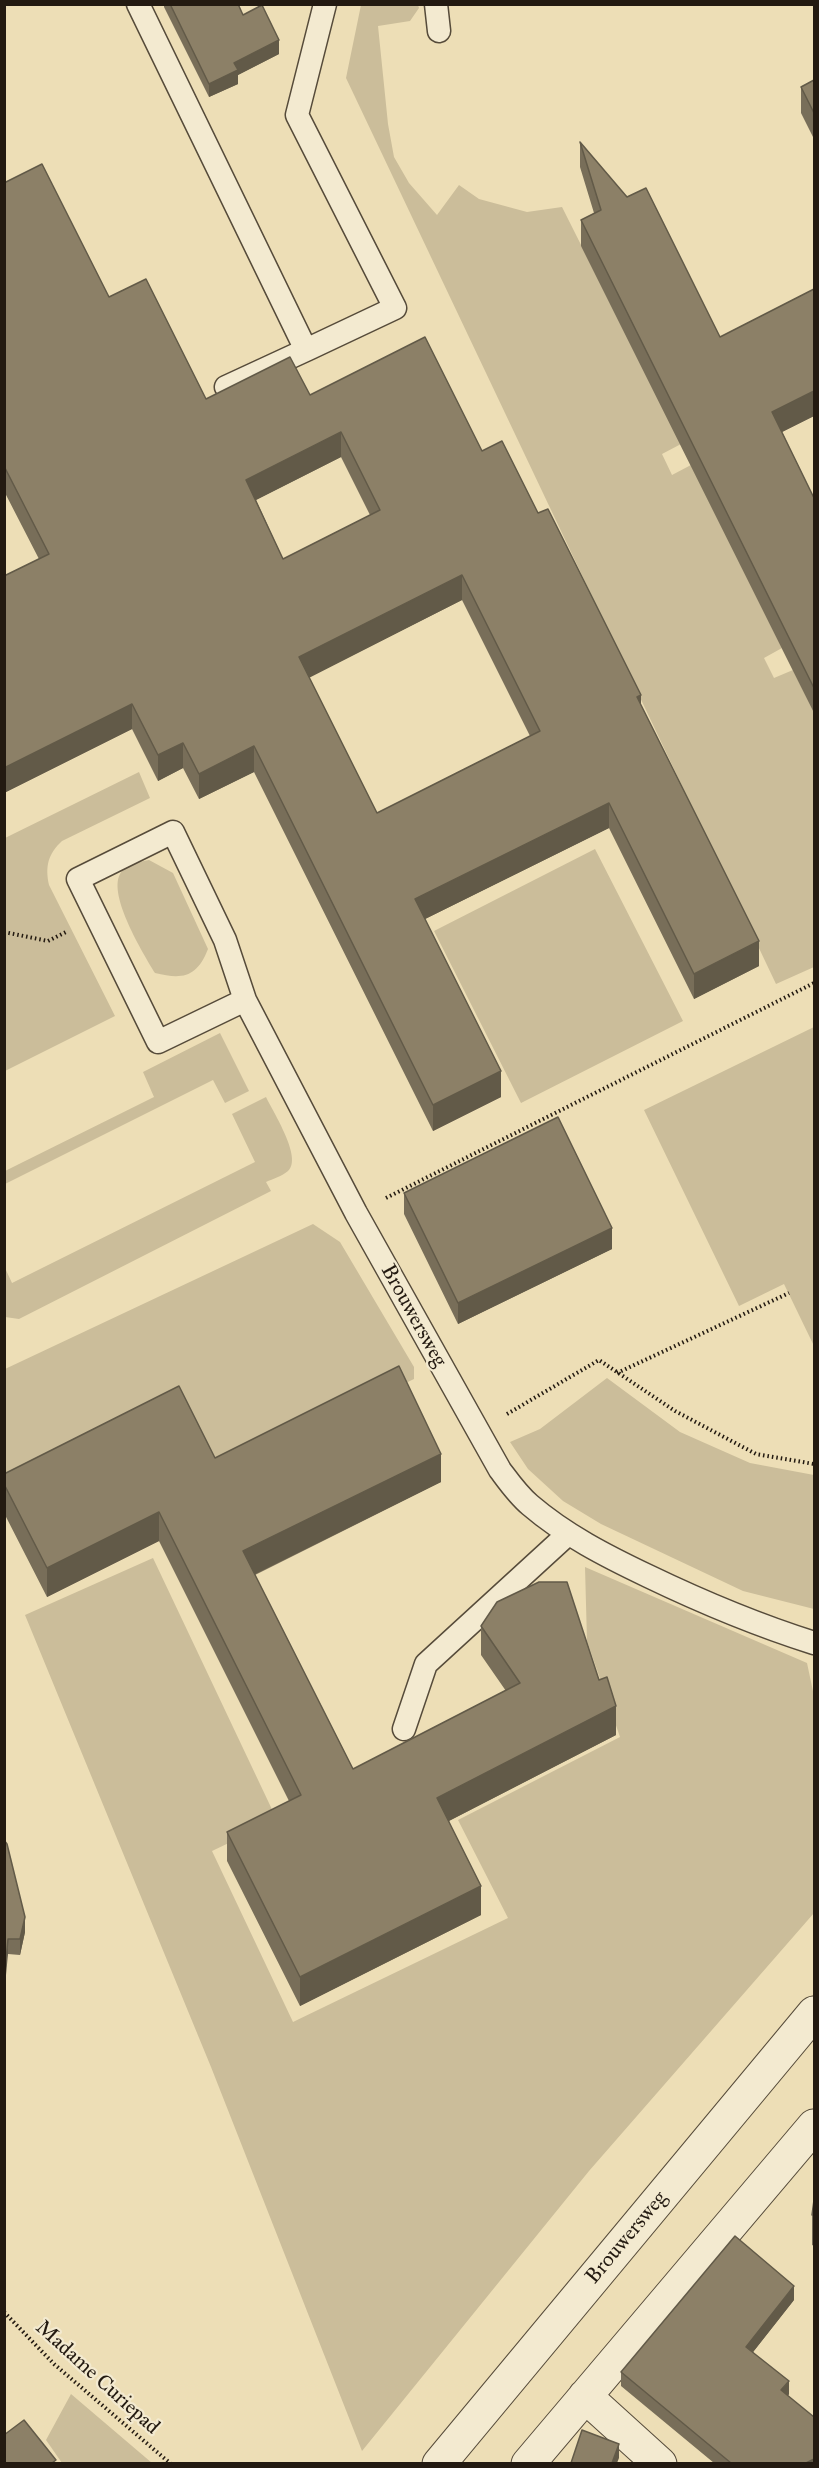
<!DOCTYPE html>
<style>
body{margin:0}
#map{position:relative;width:819px;height:2468px;overflow:hidden;background:#eddeb6;font-family:"IM FELL Great Primer",serif}
canvas{display:block}
.frame{position:absolute;inset:0;border:6px solid #231a11;pointer-events:none}
</style>
<div id="map">
<canvas width="819" height="2468"></canvas>
<div class="frame"></div>
</div>
<script>
const c = document.querySelector('canvas').getContext('2d');
c.lineJoin = 'round';
function fillPath(path, color) { c.fillStyle = color; c.fill(path, 'evenodd'); }
function stroke(path, color, width, dash) { c.strokeStyle = color; c.lineWidth = width; c.lineCap = dash ? 'butt' : 'round'; c.setLineDash(dash || []); c.stroke(path); }
function write(font, color, halo, rows, align = 'center') {
  c.font = font + ' "IM FELL Great Primer",serif'; c.lineWidth = 4.5; c.setLineDash([]); c.textBaseline = 'middle'; c.strokeStyle = halo; c.fillStyle = color; for (const [text, x, y, turn = 0] of rows) {
    c.save(); c.translate(x, y); c.rotate((+turn || 0) * Math.PI / 180); c.textAlign = isNaN(turn) ? turn : align; if (halo) c.strokeText(text, 0, 0); c.fillText(text, 0, 0); c.restore();
  }
}
const green = new Path2D(`
 M 361,5 L 418,5 L 419,8 L 410,21 L 378,26 L 388,124 L 394,157 L 409,183 L 437,215 L 459,185 L 479,199 L 527,212 L 562,207 L 681,444 L 662,454 L 672,475 L 691,465 L 782,648 L 764,658 L 774,678 L 793,670 L 814,713 L 814,967 L 776,984 L 346,78 Z
 M 139,772 L 150,798 L 62,841 C 48,854 45,866 49,885 L 115,1016 L 5,1071 L 5,838 Z
 M 595,849 L 683,1021 L 521,1103 L 434,931 Z
 M 149,860 L 173,873 L 208,949 C 197,977 183,980 155,973 C 143,953 108,896 120,874 C 125,864 139,862 149,860 Z
 M 814,1027 L 814,1346 L 784,1284 L 739,1306 L 644,1110 Z
 M 220,1033 L 249,1091 L 225,1103 L 213,1080 L 5,1184 L 5,1171 L 154,1097 L 143,1072 Z
 M 266,1097 C 273,1112 303,1158 288,1171 C 282,1176 273,1179 266,1182 L 271,1191 L 19,1319 L 5,1317 L 5,1268 L 12,1283 L 255,1162 L 232,1114 Z
 M 313,1224 L 340,1242 L 414,1367 L 414,1379 L 218,1474 L 5,1494 L 5,1369 Z
 M 607,1378 L 680,1432 L 750,1463 L 814,1475 L 814,1609 L 743,1591 L 601,1524 L 563,1501 L 528,1469 L 510,1442 L 540,1429 Z
 M 153,1558 L 277,1820 L 212,1851 L 293,2022 L 508,1918 L 458,1820 L 620,1737 L 587,1641 L 585,1567 L 807,1663 L 814,1696 L 814,1913 L 589,2171 L 362,2451 L 211,2067 L 25,1615 Z
 M 71,2394 L 152,2463 L 62,2463 L 46,2440 Z`);
const path = new Path2D(`
 M 4,932 L 48,941 L 68,931
 M 386,1198 L 814,983
 M 617,1373 L 789,1293
 M 507,1414 L 599,1360 L 675,1411 L 756,1454 L 814,1464
 M 4,2312 L 54,2364 L 171,2464`);
const lane = new Path2D(`
 M 138,4 L 306,350 L 395,308 L 297,115 L 325,4
 M 436,4 L 439,31
 M 226,387 L 306,350
 M 245,1000 L 158,1042 L 78,879 L 173,832 L 225,940 L 245,1000 L 356,1213 L 500,1470 C 509,1482 518,1495 530,1505 C 565,1535 606,1556 648,1576 C 702,1602 757,1625 814,1643
 M 404,1729 L 426,1664 L 568,1534`);
const street = new Path2D(`
 M 585,2396 L 660,2464
 M 439,2464 L 814,2013
 M 528,2464 L 814,2126`);
const wall = new Path2D(`
 M 164,4 L 238,4 L 243,15 L 279,54 L 238,75 L 238,84 L 209,97 L 164,7 Z
 M 814,80 L 814,139 L 801,113 L 801,87 Z
 M 580,142 L 720,337 L 814,289 L 814,416 L 782,432 L 814,498 L 814,713 L 581,246 L 581,220 L 594,213 L 580,167 Z
 M 4,183 L 109,297 L 206,399 L 310,395 L 482,451 L 538,513 L 641,706 L 759,966 L 694,999 L 609,828 L 425,919 L 501,1097 L 433,1131 L 254,772 L 199,799 L 183,768 L 158,781 L 132,729 L 4,793 L 4,576 L 39,559 L 4,491 ZM 341,457 L 370,515 L 283,559 L 256,500 ZM 462,600 L 530,736 L 377,813 L 309,677 Z
 M 404,1193 L 612,1249 L 458,1324 L 404,1214 Z
 M 215,1458 L 441,1482 L 255,1575 L 353,1769 L 506,1691 L 481,1655 L 481,1626 L 616,1735 L 449,1821 L 481,1915 L 300,2006 L 227,1861 L 227,1832 L 289,1801 L 159,1541 L 47,1597 L 4,1513 L 4,1474 Z
 M 4,1840 L 25,1932 L 20,1955 L 8,1954 Z
 M 814,2200 L 814,2246 L 812,2245 L 812,2215 Z
 M 794,2300 L 753,2352 L 789,2394 L 788,2396 L 814,2463 L 714,2463 L 621,2386 L 621,2372 Z`);
const shadedWall = new Path2D(`
 M 279,40 L 279,54 L 238,75 L 238,84 L 209,97 L 209,84 L 234,63 Z
 M 814,391 L 814,416 L 772,437 L 772,412 Z
 M 341,432 L 341,457 L 246,505 L 246,480 Z
 M 462,575 L 462,600 L 299,683 L 299,657 Z
 M 641,695 L 641,720 L 637,697 Z
 M 132,704 L 132,729 L 4,793 L 4,768 Z
 M 183,743 L 183,768 L 158,781 L 158,755 Z
 M 254,746 L 254,772 L 199,799 L 199,774 Z
 M 609,803 L 609,828 L 415,924 L 415,899 Z
 M 759,941 L 759,966 L 694,999 L 694,974 Z
 M 501,1071 L 501,1097 L 433,1131 L 433,1105 Z
 M 612,1228 L 612,1249 L 458,1324 L 458,1303 Z
 M 441,1454 L 441,1482 L 243,1580 L 243,1551 Z
 M 159,1512 L 159,1541 L 47,1597 L 47,1568 Z
 M 616,1706 L 616,1735 L 437,1827 L 437,1798 Z
 M 481,1886 L 481,1915 L 300,2006 L 300,1977 Z
 M 25,1917 L 25,1932 L 20,1955 L 20,1939 Z
 M 8,1939 L 8,1954 L 4,1996 L 4,1981 Z
 M 794,2286 L 794,2300 L 746,2361 L 746,2347 Z
 M 789,2381 L 789,2394 L 781,2404 L 781,2390 Z
 M 619,2444 L 619,2458 L 617,2463 L 612,2463 Z
 M 814,2459 L 814,2463 L 806,2463 Z`);
const building = new Path2D(`
 M 170,4 L 238,4 L 243,15 L 262,5 L 279,40 L 234,63 L 238,70 L 209,84 Z
 M 814,80 L 814,113 L 801,87 Z
 M 580,142 L 627,197 L 646,188 L 720,337 L 814,289 L 814,391 L 772,412 L 814,498 L 814,688 L 581,220 L 601,210 Z
 M 42,164 L 109,297 L 146,279 L 206,399 L 290,357 L 310,395 L 425,337 L 482,451 L 502,441 L 538,513 L 548,509 L 641,695 L 637,697 L 759,941 L 694,974 L 609,803 L 415,899 L 501,1071 L 433,1105 L 254,746 L 199,774 L 183,743 L 158,755 L 132,704 L 4,768 L 4,576 L 49,554 L 4,466 L 4,183 ZM 341,432 L 380,510 L 283,559 L 246,480 ZM 462,575 L 540,731 L 377,813 L 299,657 Z
 M 558,1117 L 612,1228 L 458,1303 L 404,1193 Z
 M 399,1366 L 441,1454 L 243,1551 L 353,1769 L 520,1683 L 481,1626 L 497,1602 L 539,1582 L 567,1582 L 599,1680 L 607,1677 L 616,1706 L 437,1798 L 481,1886 L 300,1977 L 227,1832 L 301,1795 L 159,1512 L 47,1568 L 4,1484 L 4,1474 L 179,1386 L 215,1458 Z
 M 4,1840 L 7,1844 L 25,1917 L 20,1939 L 8,1939 L 4,1981 Z
 M 814,2200 L 814,2215 L 812,2215 Z
 M 735,2236 L 794,2286 L 746,2347 L 789,2381 L 781,2390 L 814,2417 L 814,2459 L 806,2463 L 731,2463 L 621,2372 Z
 M 24,2420 L 56,2460 L 52,2463 L 4,2463 L 4,2435 Z
 M 582,2430 L 619,2444 L 612,2463 L 571,2463 Z`);
const streetNames = [
 ["Brouwersweg",413,1316,61],
 ["Brouwersweg",627,2238,-50],
 ["Madame Curiepad",97,2378,42]
];
fillPath(green, '#cbbd9a');
stroke(lane, '#564b3a', 25);
stroke(street, '#564b3a', 35);
stroke(path, '#231a11', 4, [1.5, 3]);
stroke(lane, '#f3ead0', 22);
stroke(street, '#f3ead0', 33);
fillPath(wall, '#786e59');
fillPath(shadedWall, '#625a48');
fillPath(building, '#8c8067');
stroke(building, '#625a48', 1.5);
write('21px', '#231a11', '#f3ead0', streetNames);
</script>
